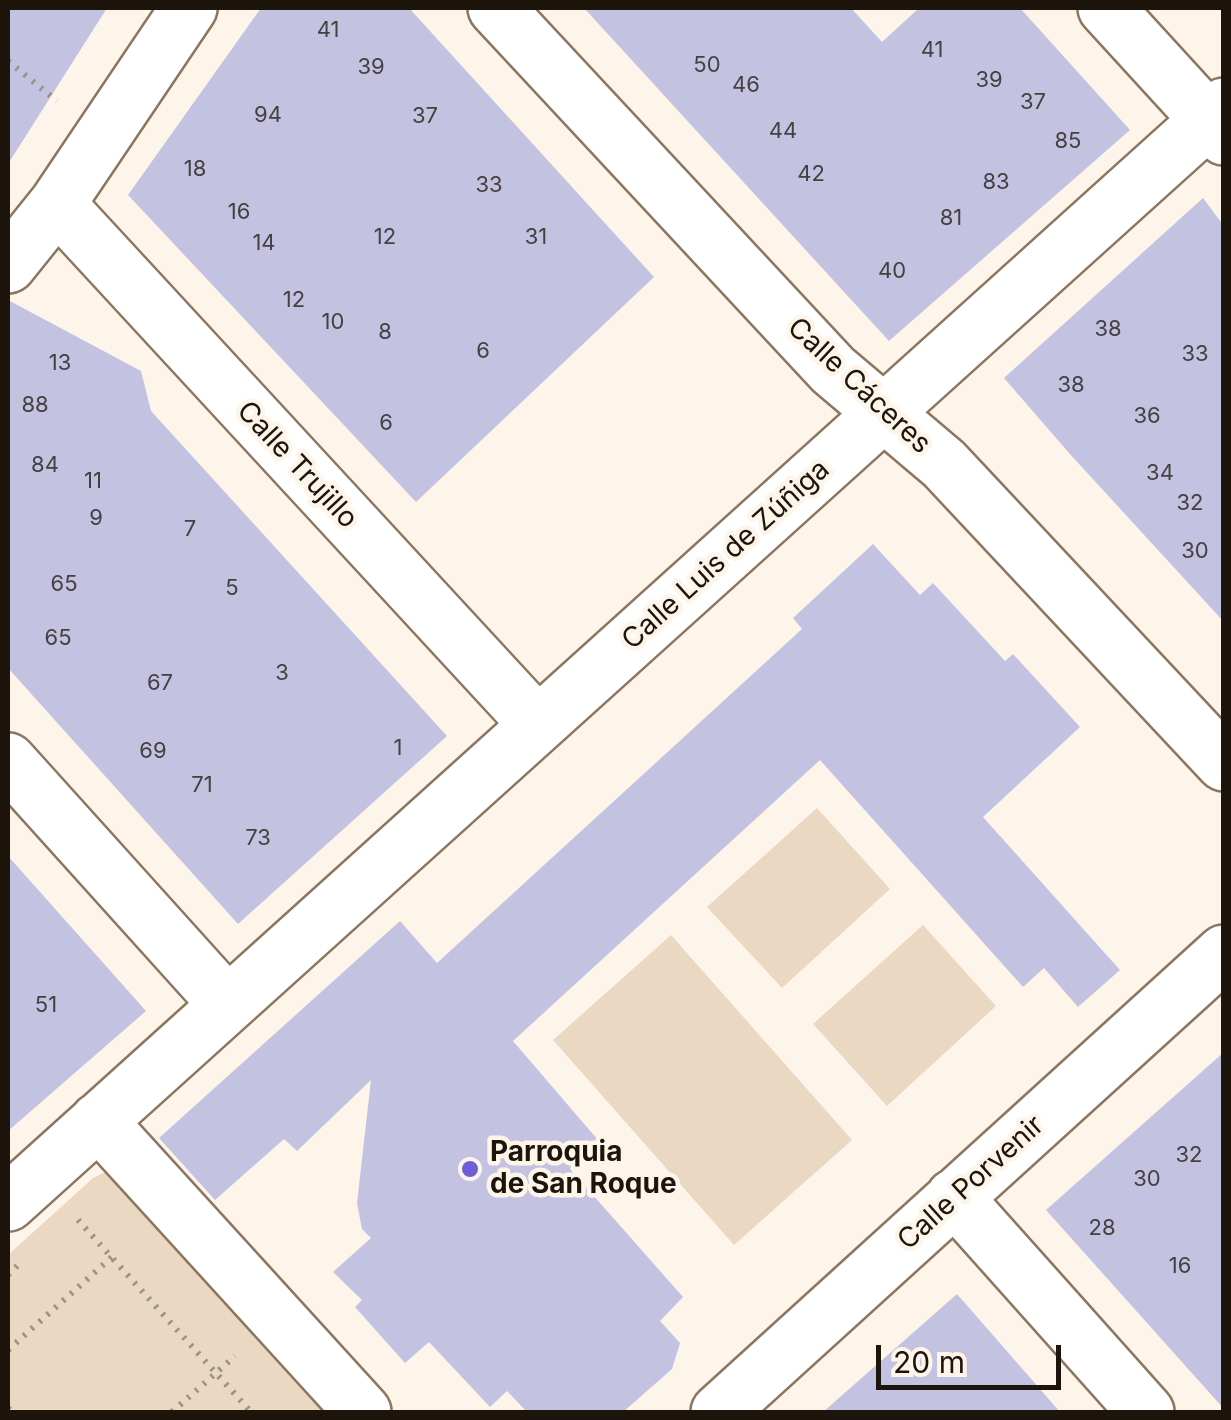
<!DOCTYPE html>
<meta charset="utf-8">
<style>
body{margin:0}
#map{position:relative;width:1231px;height:1420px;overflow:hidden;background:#fdf4ea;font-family:Inter,sans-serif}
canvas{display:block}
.frame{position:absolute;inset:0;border:10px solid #1d150c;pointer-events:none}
.scale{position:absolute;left:876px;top:1345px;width:185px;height:45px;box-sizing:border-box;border:5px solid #1d150c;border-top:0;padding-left:12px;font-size:30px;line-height:35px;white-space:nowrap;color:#1d150c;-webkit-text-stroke:8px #fdf4ea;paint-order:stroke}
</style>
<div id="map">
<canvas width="1231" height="1420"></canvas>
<div class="frame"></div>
<div class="scale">20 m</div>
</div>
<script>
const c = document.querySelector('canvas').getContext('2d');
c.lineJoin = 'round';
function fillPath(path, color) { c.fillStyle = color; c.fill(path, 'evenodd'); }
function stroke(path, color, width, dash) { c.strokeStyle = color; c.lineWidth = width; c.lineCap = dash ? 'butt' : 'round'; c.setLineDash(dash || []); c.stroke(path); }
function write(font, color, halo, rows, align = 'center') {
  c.font = font + ' Inter,sans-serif'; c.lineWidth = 9; c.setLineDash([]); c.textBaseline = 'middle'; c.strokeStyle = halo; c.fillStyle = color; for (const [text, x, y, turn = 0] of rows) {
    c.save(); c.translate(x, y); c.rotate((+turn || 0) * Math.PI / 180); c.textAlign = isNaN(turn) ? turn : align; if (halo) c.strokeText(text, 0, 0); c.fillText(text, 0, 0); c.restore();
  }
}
const green = new Path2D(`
 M 817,808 L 890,889 L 782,988 L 707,907 Z
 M 923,925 L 996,1006 L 887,1106 L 813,1024 Z
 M 671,935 L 852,1140 L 734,1245 L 553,1040 Z
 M 108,1171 L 335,1412 L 8,1412 L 8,1255 L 93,1178 Z`);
const building = new Path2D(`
 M 8,8 L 107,8 L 8,164 Z
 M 261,8 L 409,8 L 654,277 L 416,502 L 128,195 Z
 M 584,8 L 851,8 L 882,42 L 919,8 L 1020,8 L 1130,130 L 889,341 Z
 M 1203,198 L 1224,226 L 1224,622 L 1069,453 L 1004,378 Z
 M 8,300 L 141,371 L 151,411 L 447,736 L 238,924 L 8,668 Z
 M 873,544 L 920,595 L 933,583 L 1005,661 L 1013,654 L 1080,727 L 983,817 L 1120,970 L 1078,1007 L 1044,968 L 1023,987 L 820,760 L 513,1041 L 598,1140 L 570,1169 L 683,1297 L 660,1321 L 680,1343 L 672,1369 L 623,1412 L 527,1412 L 507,1391 L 490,1407 L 429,1342 L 405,1363 L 355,1307 L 362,1300 L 333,1272 L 371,1238 L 362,1229 L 357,1203 L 371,1080 L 297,1151 L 284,1139 L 215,1200 L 159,1138 L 400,921 L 437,963 L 802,629 L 793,618 Z
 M 8,856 L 146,1011 L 8,1131 Z
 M 1224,1052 L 1224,1409 L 1046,1210 Z
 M 957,1294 L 1060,1412 L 823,1412 Z`);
const path = new Path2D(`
 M 8,61 L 57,101
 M 78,1220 L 251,1412
 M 8,1275 L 21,1262
 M 8,1350 L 112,1257
 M 8,1408 L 12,1412
 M 172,1412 L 235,1356`);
const minor = new Path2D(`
 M 496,8 L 833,370 L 944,464 L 1224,763
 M 1106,8 L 1224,137
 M 57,204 L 538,725
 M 8,265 L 57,204 L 189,8
 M 8,761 L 227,1004
 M 98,1121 L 363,1412
 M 954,1197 L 1146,1412
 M 8,1203 L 1224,106
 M 719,1412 L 1224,953`);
const markers = [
 [470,1169,10,"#6e5fd9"]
];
const numberNames = [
 ["41",328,30],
 ["41",932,50],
 ["50",707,65],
 ["39",371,67],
 ["39",989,80],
 ["46",746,85],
 ["37",1033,102],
 ["94",268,115],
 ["37",425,116],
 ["44",783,131],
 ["85",1068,141],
 ["18",195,169],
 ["42",811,174],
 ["83",996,182],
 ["33",489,185],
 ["16",239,212],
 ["81",951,218],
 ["12",385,237],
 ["31",536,237],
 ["14",264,243],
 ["40",892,271],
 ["12",294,300],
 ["10",333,322],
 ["38",1108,329],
 ["8",385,332],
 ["6",483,351],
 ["33",1195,354],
 ["13",60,363],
 ["38",1071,385],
 ["88",35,405],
 ["36",1147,416],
 ["6",386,423],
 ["84",45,465],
 ["34",1160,473],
 ["11",93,481],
 ["32",1190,503],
 ["9",96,518],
 ["7",190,529],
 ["30",1195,551],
 ["65",64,584],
 ["5",232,588],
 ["65",58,638],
 ["3",282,673],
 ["67",160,683],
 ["1",398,748],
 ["69",153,751],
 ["71",202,785],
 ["73",258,838],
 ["51",46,1005],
 ["32",1189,1155],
 ["30",1147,1179],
 ["28",1102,1228],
 ["16",1180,1266]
];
const streetNames = [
 ["Calle Cáceres",859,386,43],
 ["Calle Trujillo",297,465,47],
 ["Calle Luis de Zúñiga",726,555,-42],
 ["Calle Porvenir",971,1183,-42]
];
const poiNames = [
 ["Parroquia",490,1153],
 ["de San Roque",490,1185]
];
fillPath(green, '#ebd8c3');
fillPath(building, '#c3c3e1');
stroke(minor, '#8b7660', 60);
stroke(path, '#9a9288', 6, [2.5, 8]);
stroke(minor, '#fff', 55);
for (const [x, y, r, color] of markers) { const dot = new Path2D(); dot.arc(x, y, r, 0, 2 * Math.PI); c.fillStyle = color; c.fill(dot); stroke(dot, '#fdf4ea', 4); }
write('22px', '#464041', null, numberNames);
write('28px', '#1d150c', '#fdf4ea', streetNames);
write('bold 28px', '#1d150c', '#fdf4ea', poiNames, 'left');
</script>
